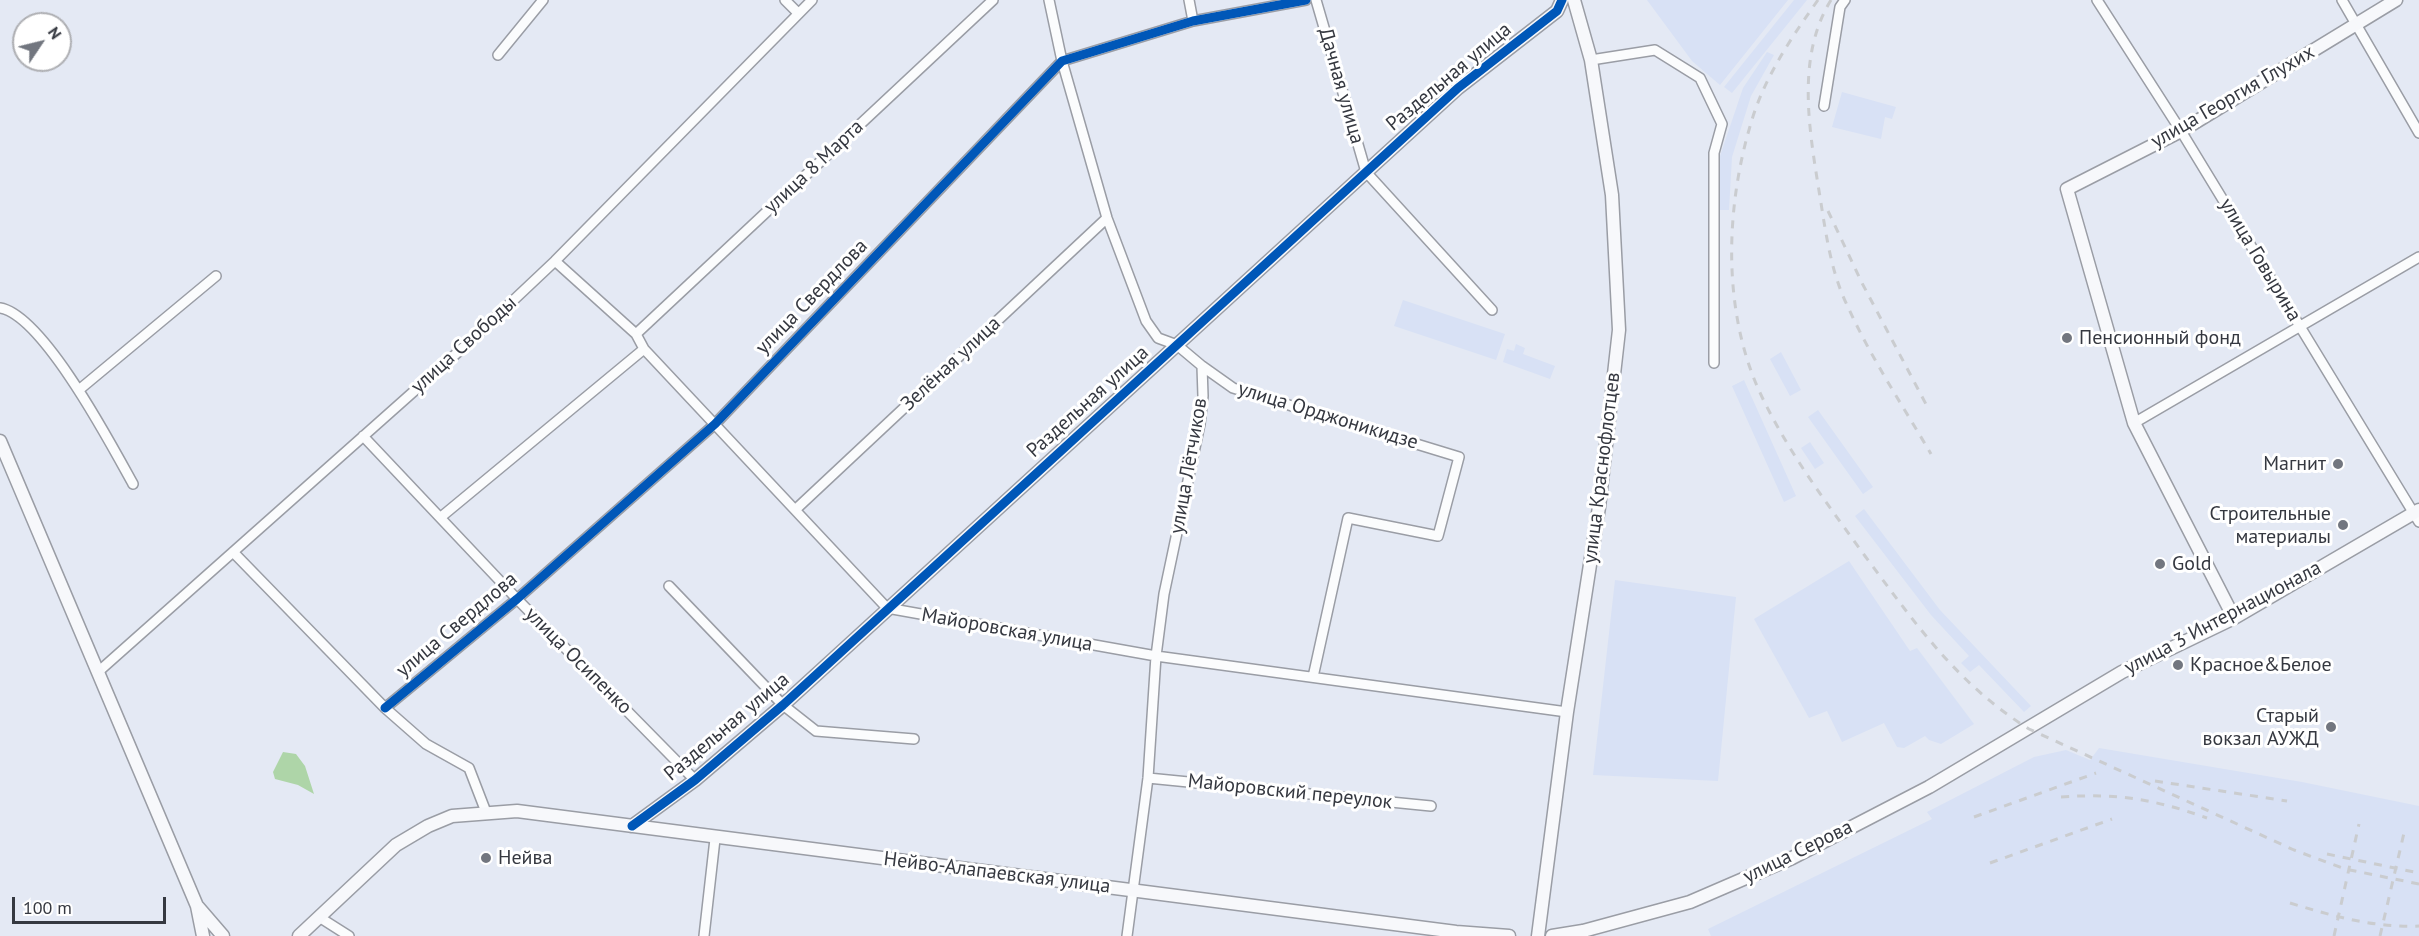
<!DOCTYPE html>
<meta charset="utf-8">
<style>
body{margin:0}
#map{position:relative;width:2419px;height:936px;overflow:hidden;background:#e4e9f4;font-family:"PT Sans",sans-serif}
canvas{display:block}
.north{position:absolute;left:12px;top:12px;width:60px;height:60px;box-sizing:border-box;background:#fff;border:2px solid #aeafb3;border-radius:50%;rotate:55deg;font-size:16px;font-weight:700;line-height:24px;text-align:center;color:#353840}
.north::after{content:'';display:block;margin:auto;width:21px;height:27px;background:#72767f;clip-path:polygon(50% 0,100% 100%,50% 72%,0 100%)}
.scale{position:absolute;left:12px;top:897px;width:154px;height:27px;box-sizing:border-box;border:3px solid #353840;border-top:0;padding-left:8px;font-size:18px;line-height:21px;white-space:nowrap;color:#353840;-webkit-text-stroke:4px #fff;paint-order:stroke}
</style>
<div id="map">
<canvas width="2419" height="936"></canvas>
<div class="north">N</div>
<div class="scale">100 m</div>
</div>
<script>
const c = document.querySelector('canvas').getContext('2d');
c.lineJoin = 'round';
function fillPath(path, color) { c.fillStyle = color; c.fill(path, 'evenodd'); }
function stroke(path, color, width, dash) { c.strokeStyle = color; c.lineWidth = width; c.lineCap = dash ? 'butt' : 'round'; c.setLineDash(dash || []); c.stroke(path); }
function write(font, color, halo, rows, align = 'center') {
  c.font = font + ' "PT Sans",sans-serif'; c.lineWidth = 6; c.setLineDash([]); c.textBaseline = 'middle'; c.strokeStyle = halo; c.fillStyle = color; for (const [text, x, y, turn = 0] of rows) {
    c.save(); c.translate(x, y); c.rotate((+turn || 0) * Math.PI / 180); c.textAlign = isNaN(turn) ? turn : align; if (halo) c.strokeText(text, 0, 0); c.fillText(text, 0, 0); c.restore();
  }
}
const built = new Path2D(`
 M 1647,0 L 1788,0 L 1720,85 L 1692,61 Z
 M 1794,0 L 1807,0 L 1732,93 L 1724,87 Z
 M 1767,52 L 1774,55 L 1751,96 L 1732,157 L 1729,210 L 1716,210 L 1720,156 L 1743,88 Z
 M 1842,92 L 1896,107 L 1892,119 L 1885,117 L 1881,139 L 1832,127 Z
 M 1403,300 L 1505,334 L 1496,360 L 1394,326 Z
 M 1516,344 L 1525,348 L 1523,354 L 1555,366 L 1550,379 L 1503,362 L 1507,349 L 1514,351 Z
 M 1781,352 L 1801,390 L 1790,396 L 1770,359 Z
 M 1744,380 L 1796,496 L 1784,502 L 1732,386 Z
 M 1818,410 L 1873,487 L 1863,494 L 1808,417 Z
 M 1810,442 L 1824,463 L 1815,469 L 1801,448 Z
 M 1864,509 L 1940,610 L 2031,706 L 2024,712 L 1979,665 L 1970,672 L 1961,663 L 1969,656 L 1931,615 L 1855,516 Z
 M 1849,561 L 1910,651 L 1917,648 L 1974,724 L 1941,744 L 1929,740 L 1925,736 L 1904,748 L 1897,747 L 1884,723 L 1842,742 L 1827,711 L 1809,718 L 1754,619 Z
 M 1615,580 L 1736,597 L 1718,781 L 1593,775 Z
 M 2099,748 L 2302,782 L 2419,806 L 2419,936 L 1711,936 L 1708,929 L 1932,819 L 1927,812 L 2034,757 L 2066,750 L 2090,760 Z`);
const water = new Path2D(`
 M 283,752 L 296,754 L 305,766 L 314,794 L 298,785 L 275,779 L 273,772 Z`);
const street = new Path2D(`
 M 785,0 L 798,13
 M 1049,0 L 1062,61 L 1107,218 L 1146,321 L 1158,338 L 1177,345 L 1202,366 L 1203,396 L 1200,424 L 1164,594 L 1156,656 L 1148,778 L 1127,936
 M 1189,0 L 1193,21
 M 1316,0 L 1366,172 L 1492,310
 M 2097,0 L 2181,131 L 2419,522
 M 2342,0 L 2419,133
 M 498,55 L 543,0
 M 1591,60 L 1655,50 L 1700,78 L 1722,124 L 1714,153 L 1714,363
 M 1824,106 L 1840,7 L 1845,0
 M 555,261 L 636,334 L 644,349 L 887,608 L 1156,656 L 1567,712
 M 0,308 C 43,315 112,446 133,484
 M 636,334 L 993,0
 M 1202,366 L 1233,388 L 1459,457 L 1438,536 L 1348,518 L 1313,677
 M 80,389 L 216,276
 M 2134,423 L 2419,257
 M 363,436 L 517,599 L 695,780
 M 795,510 L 1107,218
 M 441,517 L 644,349
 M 233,552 L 385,708 L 426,744 L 469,768 L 486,812
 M 669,586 L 783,705 L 816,731 L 914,739
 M 98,672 L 466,345 L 555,261 L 812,0
 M 385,708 L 517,599 L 715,424 L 1062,61 L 1193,21 L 1306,0
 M 1148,778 L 1431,806
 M 319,917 L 349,936
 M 704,936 L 715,839`);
const secondary = new Path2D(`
 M 0,441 L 197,906 L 203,936
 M 2234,618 L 2134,423 L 2067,189 L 2181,131 L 2396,0
 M 632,826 L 695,780 L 783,705 L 1458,88 L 1557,11 L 1562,0
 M 198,907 L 223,936
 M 299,936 L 396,845 L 428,826 L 452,816 L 517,811 L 1456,932 L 1509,936
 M 1538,936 L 1567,712 L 1599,507 L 1619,330 L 1612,195 L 1591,60 L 1574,0
 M 1552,936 L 1583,931 L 1690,902 L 1792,858 L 1929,787 L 2122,672 L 2234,618 L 2419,510`);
const rail = new Path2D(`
 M 1818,0 C 1791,38 1764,78 1751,123 C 1725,209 1722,314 1762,397 C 1790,455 1828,505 1865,556 C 1915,623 1957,684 2029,729 L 2294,850 L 2345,869 L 2419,884
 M 1831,0 C 1795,58 1810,134 1820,197 C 1826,234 1831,273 1848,307 C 1871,358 1903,406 1931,454
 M 1828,211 L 1862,283 L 1928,408
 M 2155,781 L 2287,801
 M 2061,797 C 2117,793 2154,799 2207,818
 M 1974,817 L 2096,773
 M 2327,854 L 2419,873
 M 1990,863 L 2112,819
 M 2290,903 C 2333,916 2374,928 2419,926
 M 2334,936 L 2359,824
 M 2380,936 L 2404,833`);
const cycleway = new Path2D(`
 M 385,708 L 517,599 L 715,424 L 1062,61 L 1193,21 L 1306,0
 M 632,826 L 695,780 L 783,705 L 1458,88 L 1557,11 L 1562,0`);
const markers = [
 [2067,338,6,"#72767f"],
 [2338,464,6,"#72767f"],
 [2343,525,6,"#72767f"],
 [2160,564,6,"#72767f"],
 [2178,665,6,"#72767f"],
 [2331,727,6,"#72767f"],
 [486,858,6,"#72767f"]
];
const streetNames = [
 ["Раздельная улица",1449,77,-40],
 ["Дачная улица",1341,86,74],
 ["улица Георгия Глухих",2233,97,-30],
 ["улица 8 Марта",814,167,-43],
 ["улица Говырина",2260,260,59],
 ["улица Свердлова",812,297,-46],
 ["улица Свободы",464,345,-42],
 ["Зелёная улица",951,364,-43],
 ["Раздельная улица",1088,402,-42],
 ["улица Орджоникидзе",1328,416,17],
 ["улица Лётчиков",1189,466,-80],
 ["улица Краснофлотцев",1602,468,-83],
 ["улица 3 Интернационала",2223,618,-28],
 ["улица Свердлова",457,625,-40],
 ["Майоровская улица",1007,630,10],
 ["улица Осипенко",578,661,45],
 ["Раздельная улица",727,727,-40],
 ["Майоровский переулок",1290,792,6],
 ["улица Серова",1798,852,-26],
 ["Нейво-Алапаевская улица",997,873,7]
];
const poiNames = [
 ["Пенсионный фонд",2079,338],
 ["Магнит",2326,464,"right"],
 ["Строительные",2331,514,"right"],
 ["материалы",2331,537,"right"],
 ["Gold",2172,564],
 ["Красное&Белое",2190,665],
 ["Старый",2319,716,"right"],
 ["вокзал АУЖД",2319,739,"right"],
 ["Нейва",498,858]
];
fillPath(built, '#d8e1f5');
fillPath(water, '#aed5a8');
stroke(street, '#9a9da5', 12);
stroke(secondary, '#9a9da5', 15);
stroke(street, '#fbfcfd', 9);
stroke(secondary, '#f7f8fb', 12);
stroke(rail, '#cacccf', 3, [8, 8]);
stroke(cycleway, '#0057b8', 9);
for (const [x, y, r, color] of markers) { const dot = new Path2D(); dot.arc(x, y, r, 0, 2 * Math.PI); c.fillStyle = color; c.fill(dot); stroke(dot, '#fff', 2); }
write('20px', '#353840', '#fff', streetNames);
write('20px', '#353840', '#fff', poiNames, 'left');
</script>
